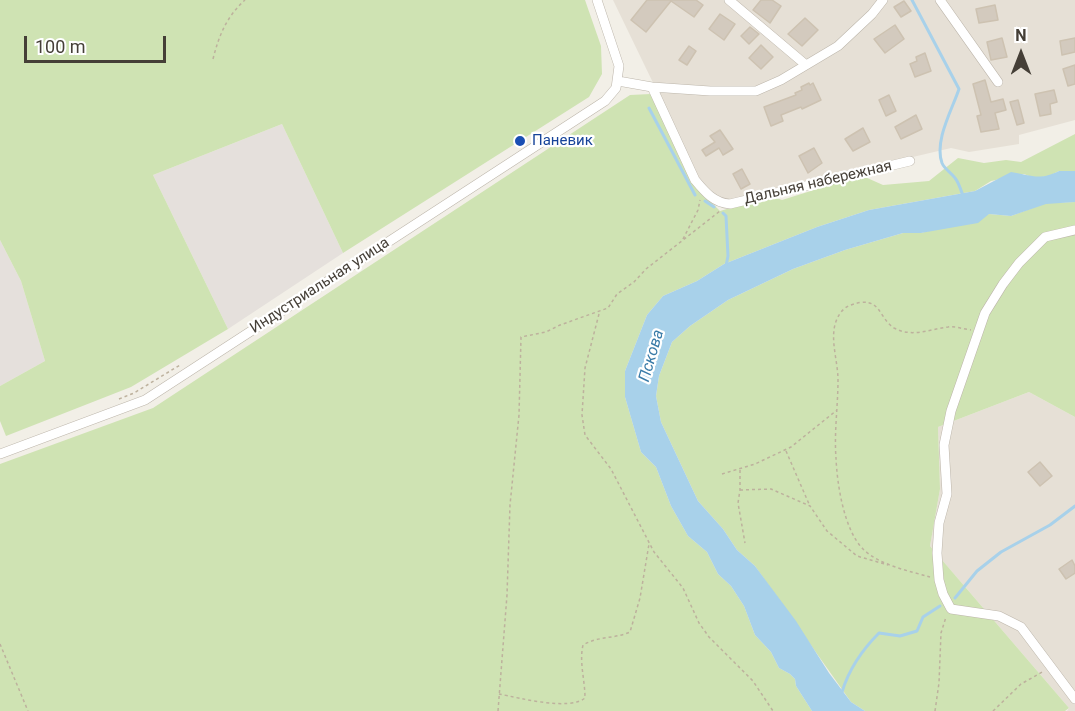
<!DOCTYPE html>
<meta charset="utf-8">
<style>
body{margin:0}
#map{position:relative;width:1075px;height:711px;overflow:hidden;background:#f2efe7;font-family:Roboto,sans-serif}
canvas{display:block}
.north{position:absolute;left:991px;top:24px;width:60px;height:60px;-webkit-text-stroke:4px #fff;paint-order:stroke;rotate:0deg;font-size:16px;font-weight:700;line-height:24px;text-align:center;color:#453f37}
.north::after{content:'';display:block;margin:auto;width:21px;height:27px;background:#453f37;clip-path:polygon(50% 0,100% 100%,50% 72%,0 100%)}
.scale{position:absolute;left:24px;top:36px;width:142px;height:27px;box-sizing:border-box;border:3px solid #453f37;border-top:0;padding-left:8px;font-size:18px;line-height:21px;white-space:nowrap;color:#453f37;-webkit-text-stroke:4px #fff;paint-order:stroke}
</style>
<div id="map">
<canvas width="1075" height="711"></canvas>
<div class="north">N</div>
<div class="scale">100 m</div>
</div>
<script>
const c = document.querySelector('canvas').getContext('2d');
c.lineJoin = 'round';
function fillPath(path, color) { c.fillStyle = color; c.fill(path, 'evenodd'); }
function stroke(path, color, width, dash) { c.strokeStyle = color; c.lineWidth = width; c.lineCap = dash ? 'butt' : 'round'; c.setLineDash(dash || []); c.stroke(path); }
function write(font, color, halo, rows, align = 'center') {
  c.font = font + ' Roboto,sans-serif'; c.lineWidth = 4.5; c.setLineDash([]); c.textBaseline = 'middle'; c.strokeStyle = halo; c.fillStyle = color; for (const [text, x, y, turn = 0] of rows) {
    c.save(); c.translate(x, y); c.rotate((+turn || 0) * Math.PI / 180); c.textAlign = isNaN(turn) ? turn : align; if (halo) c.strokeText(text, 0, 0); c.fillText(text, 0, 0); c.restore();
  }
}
const residential = new Path2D(`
 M 613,0 L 1075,0 L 1075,120 L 1019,135 L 1019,144 L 969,152 L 951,148 L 730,200 L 718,196 L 702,184 Z
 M 1029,392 L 1075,417 L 1075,711 L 1067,711 L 1069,708 L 930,546 L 940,489 L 938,427 Z`);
const industrial = new Path2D(`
 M 282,124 L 343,253 L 228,329 L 153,175 Z
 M 0,240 L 21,281 L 45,361 L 0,386 Z`);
const green = new Path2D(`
 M 0,0 L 585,0 L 601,46 L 602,74 L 589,97 L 343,253 L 282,124 L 153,175 L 228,329 L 131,387 L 6,436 L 0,421 L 0,386 L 45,361 L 21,281 L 0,240 Z
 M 651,94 L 698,189 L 720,211 L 771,196 L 782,200 L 846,180 L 865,177 L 883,185 L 929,181 L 958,158 L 984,163 L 1006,160 L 1021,162 L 1075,134 L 1075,171 L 1059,171 L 1049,176 L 1034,178 L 1024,174 L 991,181 L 975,191 L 869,210 L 817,227 L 724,264 L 697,281 L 663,296 L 647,315 L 625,371 L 625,397 L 641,452 L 656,467 L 671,506 L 688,536 L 707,552 L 718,574 L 731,586 L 744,606 L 755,635 L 771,652 L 779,668 L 790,674 L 795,679 L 796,686 L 812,711 L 0,711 L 0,464 L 153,408 L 630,95 Z
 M 1075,202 L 1075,417 L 1029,392 L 938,427 L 940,489 L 930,546 L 1069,708 L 1065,711 L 865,711 L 851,702 L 755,566 L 737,550 L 723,529 L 698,501 L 661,422 L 656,396 L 659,376 L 672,342 L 690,326 L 728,300 L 793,269 L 845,250 L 903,233 L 921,233 L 989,214 L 1011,216 L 1046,203 Z`);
const water = new Path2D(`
 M 1059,171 L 1075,171 L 1075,202 L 1046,204 L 1011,216 L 989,214 L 978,223 L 921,233 L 903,233 L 845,250 L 793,269 L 728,300 L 690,326 L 672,342 L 659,376 L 656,396 L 661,422 L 698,501 L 723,529 L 737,550 L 755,566 L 796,621 L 829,673 L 851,702 L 865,711 L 812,711 L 796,686 L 795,679 L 790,674 L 779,668 L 771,652 L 755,635 L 744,606 L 731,586 L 718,574 L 707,552 L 688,536 L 671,506 L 656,467 L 641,452 L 625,397 L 625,371 L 647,315 L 663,296 L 697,281 L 724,264 L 817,227 L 869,210 L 975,191 L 1011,172 C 1031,175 1039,181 1059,171 Z`);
const stream = new Path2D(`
 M 912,0 L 959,89 C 952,110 934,141 942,163 C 945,170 951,172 955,178 C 959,183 961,190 963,196
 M 649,108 L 695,195
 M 705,201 L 714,207
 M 723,213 L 726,216 L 728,256 L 726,266
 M 955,598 L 977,571 L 1001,552 L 1050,525 L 1075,506
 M 842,692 C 849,669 862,650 879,633 L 900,636 L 917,631 L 923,617 L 940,606`);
const building = new Path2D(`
 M 647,0 L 696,0 L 703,5 L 694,17 L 671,1 L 646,32 L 631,20 Z
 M 761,0 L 772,0 L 781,6 L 770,23 L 753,10 Z
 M 904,1 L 911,11 L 901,17 L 894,7 Z
 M 995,5 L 998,20 L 979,23 L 976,9 Z
 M 720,14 L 735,24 L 724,40 L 709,29 Z
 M 805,18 L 818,30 L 802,46 L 788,34 Z
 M 895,25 L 904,39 L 885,53 L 874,39 Z
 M 750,27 L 759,34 L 749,44 L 741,36 Z
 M 1002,38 L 1007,57 L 991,60 L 987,42 Z
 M 1075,38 L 1075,52 L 1062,55 L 1060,41 Z
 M 761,45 L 773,57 L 761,69 L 749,58 Z
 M 689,46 L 696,51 L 687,65 L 679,60 Z
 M 925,53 L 931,71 L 915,77 L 910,64 L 917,61 L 916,57 Z
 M 1075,65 L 1075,84 L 1068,86 L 1063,69 Z
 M 985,80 L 991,102 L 1003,99 L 1006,110 L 995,113 L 999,129 L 981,132 L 977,116 L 981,115 L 973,84 Z
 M 809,83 L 810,85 L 813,83 L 821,100 L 802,109 L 801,107 L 781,115 L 783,121 L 771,126 L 764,107 L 796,95 L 795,93 L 802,90 L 801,87 Z
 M 1054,90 L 1057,102 L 1050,104 L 1051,114 L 1040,116 L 1035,94 Z
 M 889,95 L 896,111 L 886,116 L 879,100 Z
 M 1018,100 L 1024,123 L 1017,125 L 1010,102 Z
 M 916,115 L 922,129 L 901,139 L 895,127 Z
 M 863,128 L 870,142 L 853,151 L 845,139 Z
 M 720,130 L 733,149 L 723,155 L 719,148 L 706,156 L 702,150 L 715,142 L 710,136 Z
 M 814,148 L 822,163 L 808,173 L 799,156 Z
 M 742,169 L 750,184 L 741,189 L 733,174 Z
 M 1040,462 L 1052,476 L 1040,486 L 1028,472 Z
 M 1072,560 L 1075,566 L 1075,573 L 1066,579 L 1059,569 Z`);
const path = new Path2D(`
 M 213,59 C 219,35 227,16 245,0
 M 683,239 L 698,210 L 700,200
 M 599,314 L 585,368 L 582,415 L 585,435 L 611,469 L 654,552 L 683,588 L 699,623 L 709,637 L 753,681 L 773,711
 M 119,399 L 134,393 L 180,365
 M 786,451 L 809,504
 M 740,470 L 740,490 L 738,503 L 745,543
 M 722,474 L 755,464 L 791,447 L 837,410
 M 740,490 L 771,489 L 810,506 L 827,531 L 857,556 L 888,565
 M 930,577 C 909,571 879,565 863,549 C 844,530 837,484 836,458 C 834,432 838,406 838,380 C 838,364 832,346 834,330 C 835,320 841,308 851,305 C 881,294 878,318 894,328 C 912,338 930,329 948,327 C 955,326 963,329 971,330
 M 0,644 L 28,711
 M 499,694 C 520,698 569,711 585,698 C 585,680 579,662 583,645 C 598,636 614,639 630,632 L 640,598 L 649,544
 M 498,711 L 507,595 L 510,505 L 519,415 L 521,337 L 546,332 L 560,325 L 608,308 L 617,294 L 634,282 L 646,269 L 720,211
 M 935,711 L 939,683 L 941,633 L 946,617
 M 993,711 L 1021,684 L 1044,671`);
const minor = new Path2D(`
 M 729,0 L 806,65
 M 940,0 L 998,82
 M 618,81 L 652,87 L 710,91 L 756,91 L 781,80 L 838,46 L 872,14 L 883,0
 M 652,87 L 695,180 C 705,192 714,203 730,204 L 910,161
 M 1075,230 L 1045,237 L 1019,263 L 1003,284 L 985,313 L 951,411 L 944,445 L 947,494 L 939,523 L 937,553 L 939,580 L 943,594 L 951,609 L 999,616 L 1021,627 L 1075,699
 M 0,454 L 145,400 L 605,101 L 616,88 L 619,66 L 597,0`);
const markers = [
 [520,141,6,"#1a4fb4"]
];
const transitNames = [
 ["Паневик",532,141]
];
const streetNames = [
 ["Дальняя набережная",818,183,-13],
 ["Индустриальная улица",320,286,-33]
];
const waterNames = [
 ["Пскова",652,356,-74]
];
fillPath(residential, '#e6e0d6');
fillPath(industrial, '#e5e0dc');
fillPath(green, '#cfe3b3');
fillPath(water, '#a8d1ea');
stroke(stream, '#a8d1ea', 3);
fillPath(building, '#d3cabe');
stroke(building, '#cdc2b1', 1.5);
stroke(minor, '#bdb6ab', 10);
stroke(path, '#bdb19d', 1.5, [3, 3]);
stroke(minor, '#fff', 9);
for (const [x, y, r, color] of markers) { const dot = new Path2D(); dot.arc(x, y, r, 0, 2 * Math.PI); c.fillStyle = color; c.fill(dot); stroke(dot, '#fff', 2); }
write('15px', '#164399', '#fff', transitNames, 'left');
write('15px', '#453f37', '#fff', streetNames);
write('italic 16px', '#397ba8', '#fff', waterNames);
</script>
